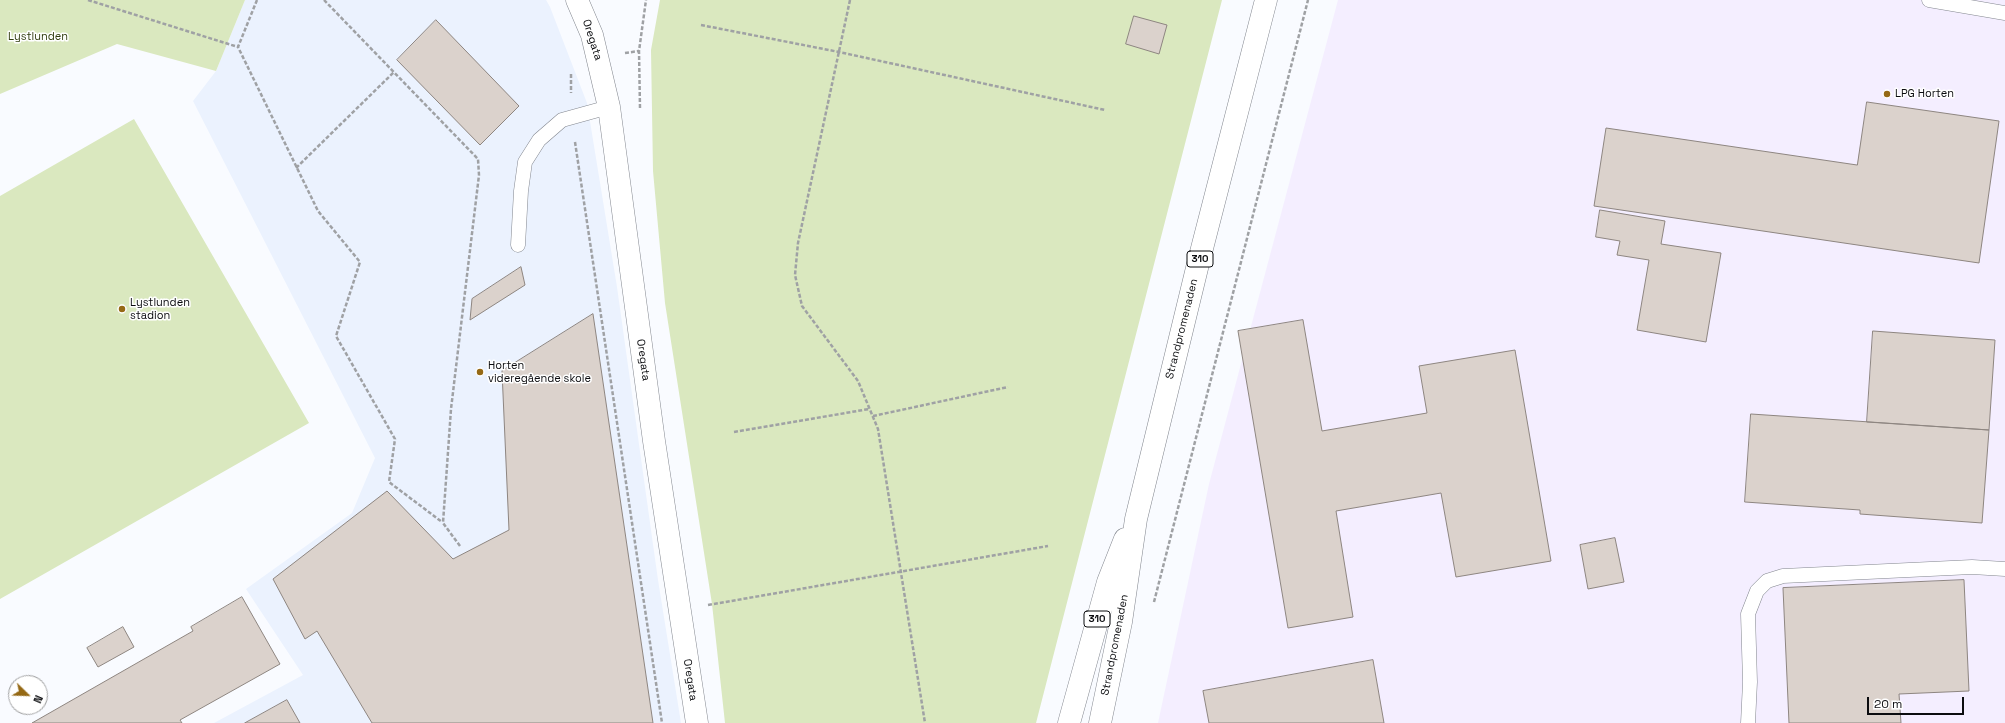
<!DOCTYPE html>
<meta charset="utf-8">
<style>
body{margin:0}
#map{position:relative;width:2005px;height:723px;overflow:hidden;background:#f9fbff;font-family:"Space Grotesk",sans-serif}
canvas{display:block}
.north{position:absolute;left:8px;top:675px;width:40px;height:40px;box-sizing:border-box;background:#fff;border:1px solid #9d9e9f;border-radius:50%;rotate:113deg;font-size:11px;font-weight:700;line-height:16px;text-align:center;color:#0b0c0f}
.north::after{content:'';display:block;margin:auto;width:14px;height:18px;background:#956915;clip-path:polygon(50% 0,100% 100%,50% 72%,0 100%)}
.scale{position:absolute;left:1867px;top:697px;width:97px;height:18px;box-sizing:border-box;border:2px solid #0b0c0f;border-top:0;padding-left:5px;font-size:12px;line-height:14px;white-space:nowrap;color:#0b0c0f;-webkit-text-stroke:3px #fff;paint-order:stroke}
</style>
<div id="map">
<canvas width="2005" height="723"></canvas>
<div class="north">N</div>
<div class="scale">20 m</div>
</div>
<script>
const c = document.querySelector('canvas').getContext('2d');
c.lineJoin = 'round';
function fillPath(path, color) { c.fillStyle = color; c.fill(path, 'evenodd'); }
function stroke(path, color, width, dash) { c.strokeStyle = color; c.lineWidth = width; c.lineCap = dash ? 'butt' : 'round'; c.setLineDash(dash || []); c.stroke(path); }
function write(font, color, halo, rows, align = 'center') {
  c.font = font + ' "Space Grotesk",sans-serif'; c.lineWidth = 3; c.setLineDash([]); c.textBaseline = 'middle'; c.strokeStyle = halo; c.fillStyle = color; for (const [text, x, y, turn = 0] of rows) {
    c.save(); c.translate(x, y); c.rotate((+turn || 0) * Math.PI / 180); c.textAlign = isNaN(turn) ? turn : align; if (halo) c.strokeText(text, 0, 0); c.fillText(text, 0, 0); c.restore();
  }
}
const industrial = new Path2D(`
 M 1338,0 L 2005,0 L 2005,723 L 1158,723 L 1209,484 Z`);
const built = new Path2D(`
 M 245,0 L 546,0 L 550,7 L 587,103 L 617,287 L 658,580 L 681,723 L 214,723 L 303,675 L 246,589 L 352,513 L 375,458 L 193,101 L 216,71 Z`);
const green = new Path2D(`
 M 0,0 L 245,0 L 216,71 L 117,44 L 0,94 Z
 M 660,0 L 1222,0 L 1036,723 L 725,723 L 712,604 L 665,303 L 653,171 L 651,50 Z
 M 134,119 L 309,423 L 0,599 L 0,196 Z`);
const building = new Path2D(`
 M 1134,16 L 1167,25 L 1159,54 L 1126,44 Z
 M 436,20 L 519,106 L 480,145 L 397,60 Z
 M 1867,102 L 1999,121 L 1979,263 L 1594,206 L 1606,128 L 1857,165 Z
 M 1600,210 L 1665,221 L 1661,244 L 1721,253 L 1706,342 L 1637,330 L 1649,260 L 1617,255 L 1620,241 L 1596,237 Z
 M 521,267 L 525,285 L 470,320 L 472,299 Z
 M 593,314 L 653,723 L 372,723 L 317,631 L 305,639 L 273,579 L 387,491 L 453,559 L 509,530 L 502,371 Z
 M 1303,320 L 1322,431 L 1427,413 L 1419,366 L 1515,350 L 1551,561 L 1456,577 L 1441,493 L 1336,511 L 1353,617 L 1288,628 L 1238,331 Z
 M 1873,331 L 1995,340 L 1989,430 L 1867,422 Z
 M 1751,414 L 1989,430 L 1982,523 L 1860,514 L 1860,510 L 1745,502 Z
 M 1615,538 L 1624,582 L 1588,589 L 1580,545 Z
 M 1964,580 L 1969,691 L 1899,694 L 1901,723 L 1789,723 L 1783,588 Z
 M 242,597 L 280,664 L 180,720 L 182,723 L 32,723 L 193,631 L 191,627 Z
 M 123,627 L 134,647 L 98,667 L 87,648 Z
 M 1373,660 L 1384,723 L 1209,723 L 1203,691 Z
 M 287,700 L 300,723 L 245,723 Z`);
const path = new Path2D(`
 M 88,0 L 238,47
 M 257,0 L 238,47 L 318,211 L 360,262 L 336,336 L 395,439 L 389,482 L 442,522
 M 324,0 L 478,159 L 479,175 L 451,409 L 443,523 L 460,546
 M 850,0 L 798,243 L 795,275 L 802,306 L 858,381 L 878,429 L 925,723
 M 701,25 L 839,52 L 1105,110
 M 625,53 L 639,51
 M 571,74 L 571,93
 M 640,108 L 639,51 L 646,0
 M 575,142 L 662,723
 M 296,168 L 394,72
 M 873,416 L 1008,387
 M 734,432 L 869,409
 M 1154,602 L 1308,0
 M 708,605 L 1048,546`);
const service = new Path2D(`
 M 1929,0 L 2005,13
 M 518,245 L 521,191 L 525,162 L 539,140 L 562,120 L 609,107
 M 1748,723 L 1750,682 L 1748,614 L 1757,591 L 1767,581 L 1783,576 L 1972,567 L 2005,569`);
const minor = new Path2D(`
 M 577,0 L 592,35 L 609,107 L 654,441 L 697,723`);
const primary = new Path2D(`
 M 1069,723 L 1108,582 L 1125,539
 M 1100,723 L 1121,622 L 1136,519 L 1198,264 L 1266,0`);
const markers = [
 [1887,94,4,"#956915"],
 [122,309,4,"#956915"],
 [480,372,4,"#956915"]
];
const shields = [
 [1200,259,26],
 [1097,619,26]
];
const shieldNames = [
 ["310",1200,259],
 ["310",1097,619]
];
const parkNames = [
 ["Lystlunden",38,37]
];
const streetNames = [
 ["Oregata",592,40,72],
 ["Strandpromenaden",1182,329,-76],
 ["Oregata",643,360,82],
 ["Strandpromenaden",1115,645,-79],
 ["Oregata",690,680,81]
];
const poiNames = [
 ["LPG Horten",1895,94],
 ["Lystlunden",130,303],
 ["stadion",130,316],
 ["Horten",488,366],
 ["videregående skole",488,379]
];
fillPath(industrial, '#f4eeff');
fillPath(built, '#ebf2fe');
fillPath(green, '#dae8bf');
fillPath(building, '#dbd2cc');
stroke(building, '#8e8681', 1);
stroke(service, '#83878f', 15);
stroke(minor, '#83878f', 23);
stroke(primary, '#83878f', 23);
stroke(path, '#9fa1a4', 2.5, [4, 2]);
stroke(service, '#fff', 14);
stroke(minor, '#fff', 22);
stroke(primary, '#fff', 22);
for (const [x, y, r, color] of markers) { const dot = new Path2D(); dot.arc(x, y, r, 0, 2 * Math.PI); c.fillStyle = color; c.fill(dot); stroke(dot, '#fff', 1.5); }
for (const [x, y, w] of shields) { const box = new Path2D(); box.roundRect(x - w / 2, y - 8, w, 16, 3); c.fillStyle = '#fff'; c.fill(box); stroke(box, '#0b0c0f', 1); }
write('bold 10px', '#0b0c0f', null, shieldNames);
write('11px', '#313d0f', '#fff', parkNames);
write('11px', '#0b0c0f', '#fff', streetNames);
write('11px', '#0b0c0f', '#fff', poiNames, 'left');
</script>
